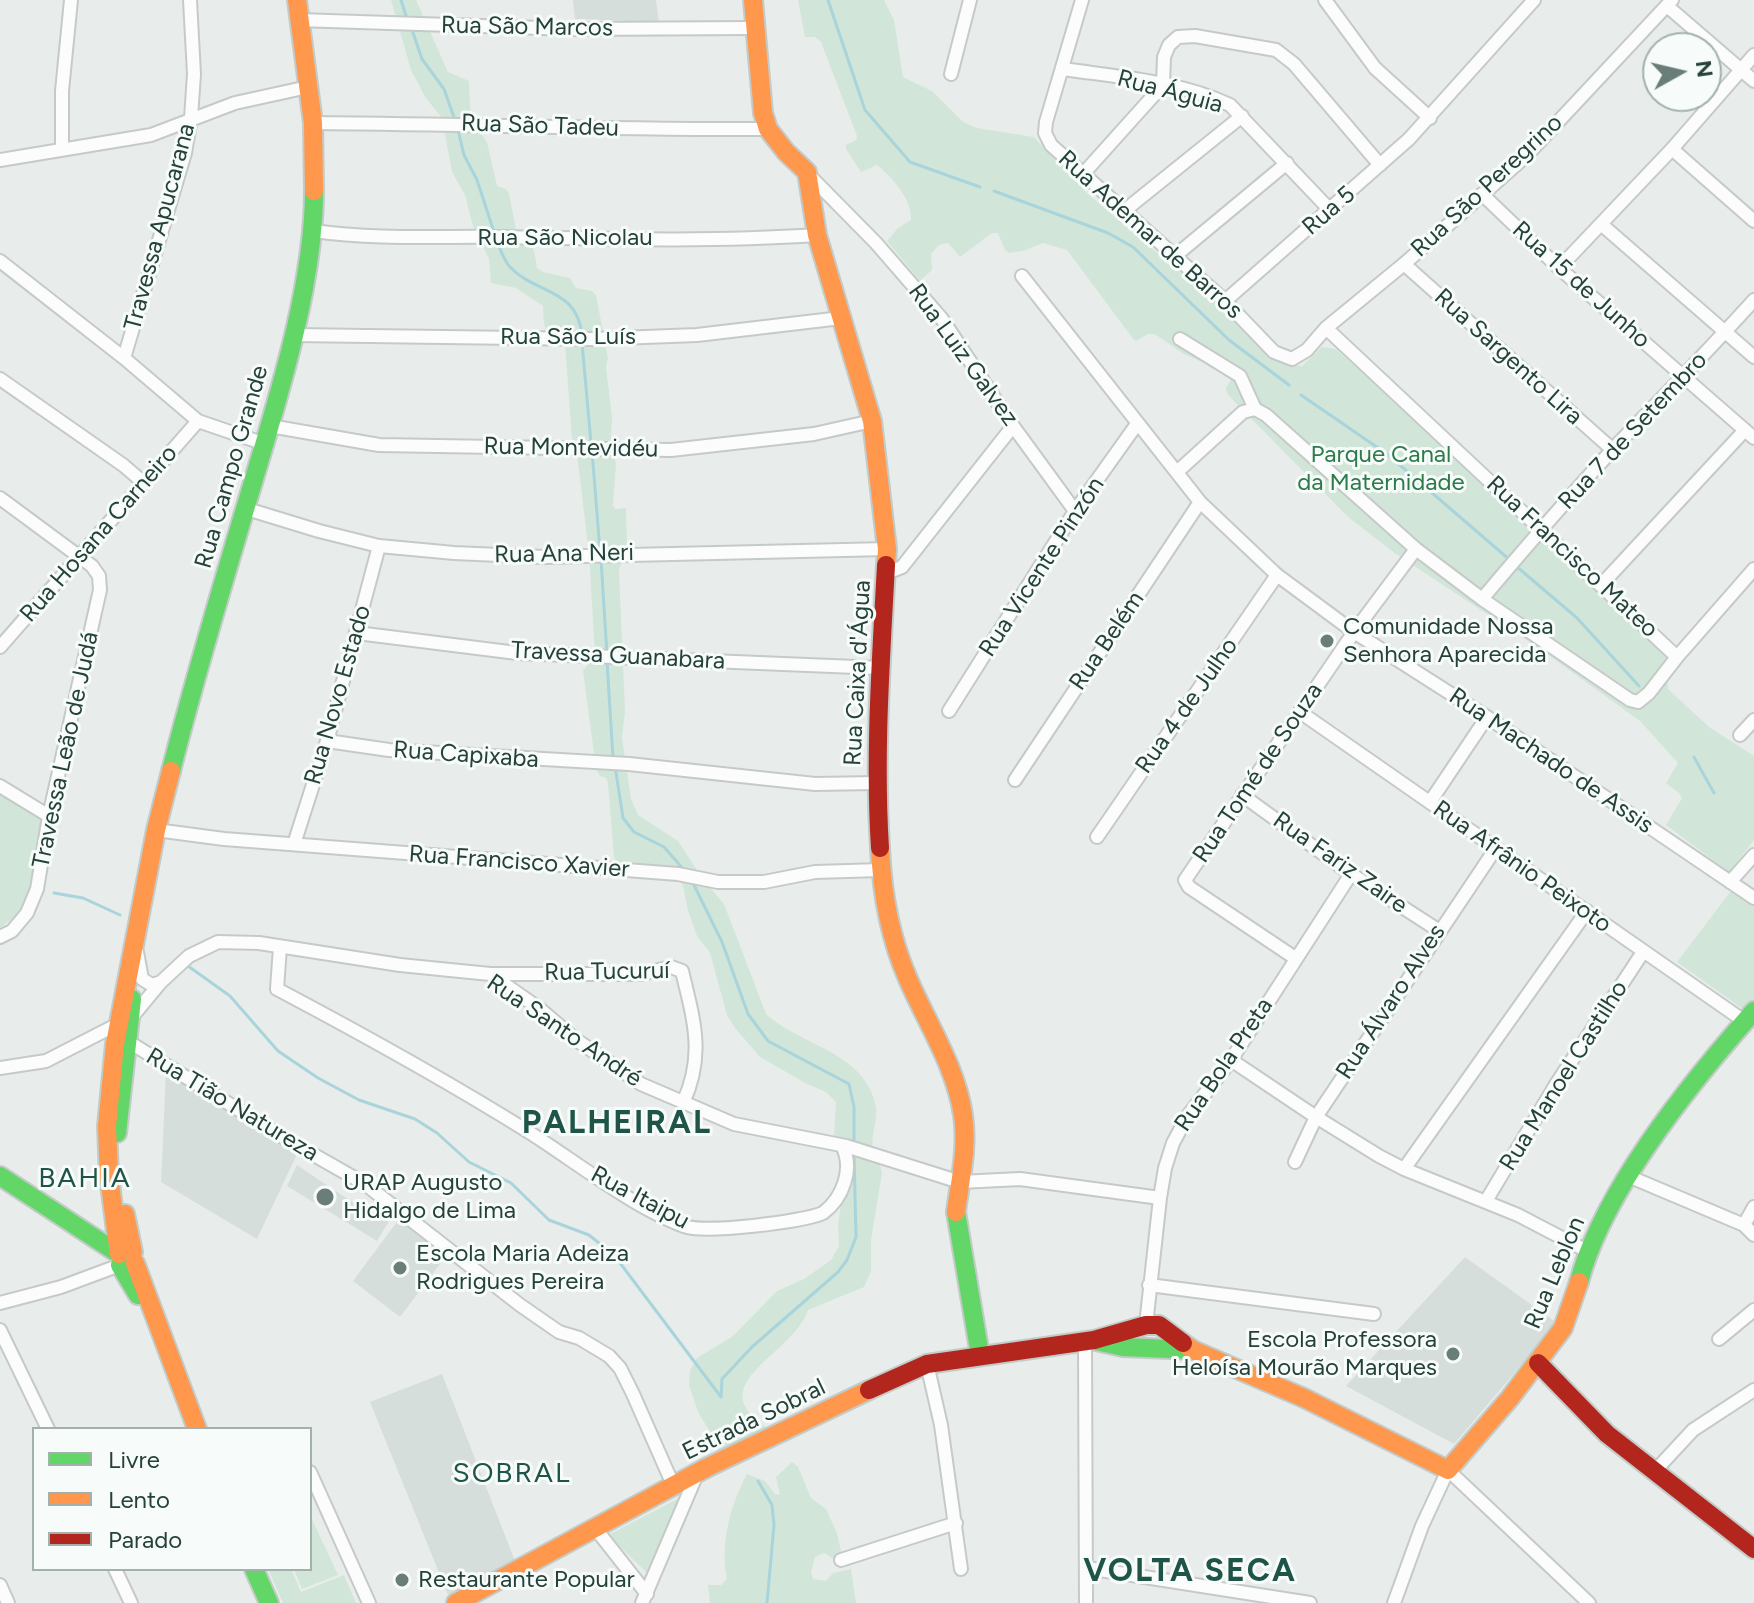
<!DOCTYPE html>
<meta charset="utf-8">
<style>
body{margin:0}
#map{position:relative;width:1754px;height:1603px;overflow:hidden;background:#e8edeb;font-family:Figtree,sans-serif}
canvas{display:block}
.legend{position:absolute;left:32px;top:1427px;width:280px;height:144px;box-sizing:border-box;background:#f7fbf9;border:2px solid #a3b1ad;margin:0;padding:10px 14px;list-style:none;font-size:24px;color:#24423a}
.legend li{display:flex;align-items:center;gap:16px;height:40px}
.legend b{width:40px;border:2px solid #a3b1ad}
.north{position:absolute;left:1642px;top:32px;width:80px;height:80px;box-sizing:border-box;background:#f7fbf9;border:2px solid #a3b1ad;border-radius:50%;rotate:82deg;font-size:22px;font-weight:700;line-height:32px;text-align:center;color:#24423a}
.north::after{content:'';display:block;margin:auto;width:28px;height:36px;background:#697e78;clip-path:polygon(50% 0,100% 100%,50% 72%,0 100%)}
</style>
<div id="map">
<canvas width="1754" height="1603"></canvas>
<ul class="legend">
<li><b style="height:10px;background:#63d668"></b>Livre</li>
<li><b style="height:10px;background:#ff974d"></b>Lento</li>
<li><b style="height:10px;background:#b3261e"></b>Parado</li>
</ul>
<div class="north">N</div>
</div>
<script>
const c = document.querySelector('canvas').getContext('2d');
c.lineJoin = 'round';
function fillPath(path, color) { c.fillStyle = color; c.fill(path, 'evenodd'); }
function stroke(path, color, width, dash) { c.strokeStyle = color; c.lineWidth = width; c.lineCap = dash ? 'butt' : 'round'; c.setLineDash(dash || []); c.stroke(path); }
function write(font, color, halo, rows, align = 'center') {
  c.font = font + ' Figtree,sans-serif'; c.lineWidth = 6; c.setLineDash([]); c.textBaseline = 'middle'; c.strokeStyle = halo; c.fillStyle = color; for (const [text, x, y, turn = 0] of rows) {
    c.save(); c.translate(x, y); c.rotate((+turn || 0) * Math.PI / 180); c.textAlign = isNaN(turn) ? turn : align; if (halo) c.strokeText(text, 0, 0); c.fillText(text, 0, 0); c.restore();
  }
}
const built = new Path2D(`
 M 573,0 L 656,0 L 659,22 L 575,19 Z
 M 166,1071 L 299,1150 L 257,1239 L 161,1182 Z
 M 297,1165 L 376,1218 L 385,1208 L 392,1216 L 377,1241 L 287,1186 Z
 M 399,1219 L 446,1256 L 400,1317 L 353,1281 Z
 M 1465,1257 L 1557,1323 L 1454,1444 L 1346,1386 Z
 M 442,1374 L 515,1561 L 448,1595 L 370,1402 Z`);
const green = new Path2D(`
 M 391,0 L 416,0 L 448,72 L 469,81 L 471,121 L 487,142 L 497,186 L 506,189 L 509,193 L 516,230 L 534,250 L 537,268 L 543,272 L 570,278 L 576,288 L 592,291 L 596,295 L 608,358 L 606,367 L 612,417 L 611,441 L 616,464 L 613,505 L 615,509 L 626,508 L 627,547 L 619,570 L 625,711 L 622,738 L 631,799 L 638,815 L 678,841 L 702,878 L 724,904 L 766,1014 C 801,1046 866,1052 876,1107 C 878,1122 870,1136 873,1150 C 875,1159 881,1164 882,1173 L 871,1240 L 871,1272 L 864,1287 L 808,1310 C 791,1359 692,1385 776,1433 L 718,1463 L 713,1437 L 698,1412 L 689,1385 L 690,1370 L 697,1358 L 733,1336 L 777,1291 L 804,1279 L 831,1260 L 839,1246 L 838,1226 L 844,1180 L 843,1164 L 834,1138 L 836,1102 L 826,1092 L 807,1084 L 760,1057 L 735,1028 L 727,1015 L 710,953 L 697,936 L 688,911 L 683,885 L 666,866 L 616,862 L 614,857 L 608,784 L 606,778 L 600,776 L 596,769 L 583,671 L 595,655 L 589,554 L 578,462 L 572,440 L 565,344 C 543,331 544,331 543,306 L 516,288 L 491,283 L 489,259 L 473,226 L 465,195 L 452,172 L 442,118 L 425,97 L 411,70 Z
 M 798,0 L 884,0 L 894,20 L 903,77 L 932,91 L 963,122 L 977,128 L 1034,137 L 1088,194 L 1211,298 L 1265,349 L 1288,365 L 1302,366 L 1322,347 L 1336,349 L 1516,510 L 1665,652 L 1668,689 L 1709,727 L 1754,756 L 1754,840 L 1729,872 L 1666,825 L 1682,798 L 1679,793 L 1666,783 L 1678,763 L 1640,721 L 1537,647 L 1396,554 L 1348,517 L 1230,397 C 1221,385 1231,386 1232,375 L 1182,353 L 1155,334 L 1148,334 L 1136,341 L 1134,340 L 1067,250 L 1043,243 L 1023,251 L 1009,253 L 1005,250 L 998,233 L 992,233 L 960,257 L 948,243 L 939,245 L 931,254 L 932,270 L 920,281 L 887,241 L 898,228 L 911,220 C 912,199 892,177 877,165 L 861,172 L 846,149 L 846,145 L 856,140 L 857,136 L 821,42 L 815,37 L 805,37 Z
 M 7,795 L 41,818 L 42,829 L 29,892 L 22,911 L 0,928 L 0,796 Z
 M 1734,887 L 1754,903 L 1754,1003 L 1747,1012 L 1677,962 Z
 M 792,1462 L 798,1467 L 811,1498 L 826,1509 L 837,1533 L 842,1556 L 834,1559 L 824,1553 L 815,1557 L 811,1573 L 813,1579 L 826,1581 L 833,1573 L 851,1569 L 856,1603 L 710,1603 L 708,1585 L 721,1585 L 727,1579 C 720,1543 730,1506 747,1474 L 765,1481 L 775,1494 L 780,1495 L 776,1477 Z
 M 685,1495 L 648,1574 L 608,1535 Z
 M 310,1515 L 338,1575 L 302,1589 L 294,1569 L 310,1569 Z
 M 268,1569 L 291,1569 L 301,1592 L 344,1575 L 356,1603 L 283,1603 Z`);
const stream = new Path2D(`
 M 401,0 L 407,19
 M 828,0 L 865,110 L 910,162 L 980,187
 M 412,30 L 422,59 L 444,89 L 456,123
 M 458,130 L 464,155 L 477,180 L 494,232
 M 994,191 L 1108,233 L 1133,247 L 1229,340 L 1289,385
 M 496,239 C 500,248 504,262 511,268 C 536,294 578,288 582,336
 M 582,343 L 591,443
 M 1301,395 L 1387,454 L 1511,561
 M 592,451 L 600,551
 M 601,559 L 607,655
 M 1516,566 L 1577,618 L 1639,686
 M 607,662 L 613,758
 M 1694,757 L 1714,793
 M 615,766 L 623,818 L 634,832 L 664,847 L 685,871
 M 692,881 L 722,942 L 748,1014 L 768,1041 L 849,1084 L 854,1107 L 854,1145
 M 54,893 L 83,898 L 120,915
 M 188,966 L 230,996 L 278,1051 L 318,1078 L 359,1100 L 415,1119 L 437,1133 L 469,1162 L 511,1183 L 549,1220 L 589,1235 L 614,1255 L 721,1397
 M 721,1397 L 722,1379 L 752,1347 L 838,1272 L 847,1260 L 856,1237 L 854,1153
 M 758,1481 L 772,1505 L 774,1525 L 767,1603`);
const street = new Path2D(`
 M 1082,0 L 1046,122 L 1045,133 L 1051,145 L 1225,301 L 1274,352 L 1292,359 L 1307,350 L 1326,328 L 1404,264 L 1527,155 L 1672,0
 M 1325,0 L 1375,68 L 1430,118
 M 1667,6 L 1754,81
 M 298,20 L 572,29 L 756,28
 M 1063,69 C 1118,77 1179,81 1230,105 L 1330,210
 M 951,74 L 970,0
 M 313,123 C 465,124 616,130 768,129
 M 1672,149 L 1754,221
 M 62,150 L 62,91 L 71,0
 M 0,160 L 151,135 L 235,103 L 308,87
 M 807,173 L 876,243 L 942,319 L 1013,426 L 1075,511
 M 1083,174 L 1163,85 L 1164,57 L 1169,45 L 1178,37 L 1195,36 L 1276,50 L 1294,64 L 1380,165
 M 1482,194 L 1559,268 L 1754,438
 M 1124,211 L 1242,116
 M 1601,224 L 1754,357
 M 314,231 C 377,240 440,236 504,237 C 608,239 713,242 817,235
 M 1175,256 L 1287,163
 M 0,261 L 124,358 L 198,421 L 265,444
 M 1404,264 L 1613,450
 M 1559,268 L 1672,149 L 1754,55
 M 1022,276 L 1200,502 L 1277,575 L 1354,632 L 1487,717 L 1754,898
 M 1225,301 L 1409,139 L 1534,0
 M 1326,328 L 1677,657
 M 293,335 L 593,339 L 697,335 L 841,318
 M 1180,339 L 1240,376 L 1255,409
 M 124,358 L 185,153 L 191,118 L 194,74 L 190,0
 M 0,379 L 123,465 L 144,483
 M 1255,409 L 1266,415 L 1416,549 L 1482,599 L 1630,700 L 1638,702 L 1649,693 L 1677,657 L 1754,569
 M 270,426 L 379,445 L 671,450 L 814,434 L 872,421
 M 1177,472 L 1243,412 L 1255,409
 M 0,498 L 92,566 L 99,576 L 100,590 L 49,816 L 37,889 L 27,913 L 12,931 L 0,937
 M 247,509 L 319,531 L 379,546 L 454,553 L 544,557 L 887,549
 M 887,573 L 902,567 L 1013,426
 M 1602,584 L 1745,430
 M 1482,599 C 1525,548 1569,497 1615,447 C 1662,398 1709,350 1754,300
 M 357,633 L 517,653 L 880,668
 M 0,647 L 198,421
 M 949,711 L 1075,511 L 1137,424
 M 1300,712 L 1744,1021
 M 1740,735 L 1754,720
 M 327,741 L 389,750 L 629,764 L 815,784 L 876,783
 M 1015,780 L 1200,502
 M 0,786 L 49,816
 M 1242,795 L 1351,874 L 1438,930
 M 1430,802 L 1487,717
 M 156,830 L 224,839 L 678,874 L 718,882 L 764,882 L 815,872 L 881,870
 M 1097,837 L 1277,575
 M 294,844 L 327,741 L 379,546
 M 1730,882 L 1754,855
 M 280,947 L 277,989 C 364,1035 449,1082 532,1134 C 577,1163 635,1208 684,1226 C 704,1234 802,1222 823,1213 C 843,1198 854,1168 842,1146
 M 137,952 L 142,979 L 152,985 L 161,982
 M 1295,958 L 1189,887 L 1185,880 L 1354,632 L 1416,549
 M 490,974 L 540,1009 L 575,1039 L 641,1084 L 734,1124 L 846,1146 L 960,1182 L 1020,1179 L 1160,1198
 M 132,1017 L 161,982 L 189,956 L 218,942 L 259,943 L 400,965 L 490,974 L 642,974 L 671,967 L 682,971 C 694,1021 705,1055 683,1103
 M 129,1042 L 286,1139 L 365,1184 L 520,1305 L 559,1332 L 579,1338 L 609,1356 L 620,1368 L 633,1394 L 674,1487
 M 1231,1060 L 1316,1117 L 1379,1156 L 1404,1169 L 1518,1215 L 1587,1251
 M 0,1068 L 46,1061 L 118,1024
 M 1295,1162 L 1316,1117 L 1496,848
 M 1404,1169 L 1587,911
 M 1628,1176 L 1744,1225 L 1754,1235
 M 1486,1201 L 1555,1086 L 1643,952
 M 1744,1225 L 1754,1207
 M 1149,1285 L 1374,1314
 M 0,1303 L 61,1287 L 120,1265
 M 1146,1325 L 1160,1198 L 1165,1168 L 1173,1143 L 1187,1117 L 1231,1060 L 1351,874
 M 0,1330 L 48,1429
 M 1719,1339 L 1754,1310
 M 1085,1341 L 1086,1603
 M 927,1364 L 941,1425 L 961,1569
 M 310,1472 L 369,1603
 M 1654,1472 L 1693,1430 L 1754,1390
 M 595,1528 L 647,1594
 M 841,1560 L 956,1523
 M 1087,1568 L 1310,1603
 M 115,1569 L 131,1603
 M 0,1585 L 8,1603
 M 642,1603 L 697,1474
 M 1394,1603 L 1422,1526 L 1448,1470 L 1589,1603`);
const fast = new Path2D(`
 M 171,771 C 195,676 223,583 251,489 C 278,398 314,285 314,191
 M 117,1133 L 132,999
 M 0,1176 L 119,1254
 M 956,1212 L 980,1355
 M 120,1265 L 138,1295
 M 1579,1282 C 1603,1190 1691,1082 1754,1011
 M 1096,1341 L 1123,1347 L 1193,1350
 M 254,1569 L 269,1603`);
const slow = new Path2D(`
 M 297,0 L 313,123 L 314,191
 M 753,0 L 763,113 L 768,129 L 786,152 L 807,172 L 817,235 L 872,421 L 887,549 L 886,565
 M 880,848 C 882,893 890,938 908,979 C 927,1023 956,1067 963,1115 C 968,1148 960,1180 956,1212
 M 125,1214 L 133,1252
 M 119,1254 L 109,1176 L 107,1126 L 115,1044 L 156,830 L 171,771
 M 135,1263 L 197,1429
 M 1183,1343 L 1193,1350 L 1304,1398 L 1448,1470 L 1510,1398 L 1563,1328 L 1579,1282
 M 456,1603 L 706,1468 L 869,1390`);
const jam = new Path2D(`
 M 880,848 C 874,754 881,660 886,565
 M 1538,1363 L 1607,1434 L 1754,1549
 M 869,1390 L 927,1364 L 1094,1340 L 1146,1325 L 1159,1325 L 1183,1343`);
const markers = [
 [1327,641,8,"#697e78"],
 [325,1197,10,"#697e78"],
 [400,1268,8,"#697e78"],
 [1453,1354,8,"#697e78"],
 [402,1580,8,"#697e78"]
];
const streetNames = [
 ["Rua São Marcos",527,27,1],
 ["Rua Águia",1170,92,15],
 ["Rua São Tadeu",540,126,2],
 ["Rua São Peregrino",1487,186,-43],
 ["Rua 5",1329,211,-41],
 ["Travessa Apucarana",160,227,-75],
 ["Rua Ademar de Barros",1150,235,42],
 ["Rua São Nicolau",565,238],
 ["Rua 15 de Junho",1581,285,42],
 ["Rua São Luís",568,337],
 ["Rua Luiz Galvez",963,355,54],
 ["Rua Sargento Lira",1508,357,42],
 ["Rua 7 de Setembro",1633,431,-47],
 ["Rua Montevidéu",571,448,1],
 ["Rua Campo Grande",232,467,-74],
 ["Rua Hosana Carneiro",99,534,-49],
 ["Rua Ana Neri",564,554,-1],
 ["Rua Francisco Mateo",1572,557,43],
 ["Rua Vicente Pinzón",1042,567,-57],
 ["Rua Belém",1107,641,-56],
 ["Travessa Guanabara",618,656,3],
 ["Rua Caixa d'Água",858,673,-87],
 ["Rua Novo Estado",338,695,-74],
 ["Rua 4 de Julho",1187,706,-55],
 ["Travessa Leão de Judá",66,750,-78],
 ["Rua Capixaba",466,755,4],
 ["Rua Machado de Assis",1551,761,34],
 ["Rua Tomé de Souza",1258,773,-56],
 ["Rua Francisco Xavier",519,862,4],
 ["Rua Fariz Zaire",1340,863,35],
 ["Rua Afrânio Peixoto",1522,867,35],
 ["Rua Tucuruí",607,972,-1],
 ["Rua Álvaro Alves",1391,1002,-57],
 ["Rua Santo André",564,1031,34],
 ["Rua Bola Preta",1224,1065,-56],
 ["Rua Manoel Castilho",1564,1076,-58],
 ["Rua Tião Natureza",232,1105,31],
 ["Rua Itaipu",640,1198,28],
 ["Rua Leblon",1555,1273,-67],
 ["Estrada Sobral",754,1420,-26]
];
const parkNames = [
 ["Parque Canal",1381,455],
 ["da Maternidade",1381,483]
];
const poiNames = [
 ["Comunidade Nossa",1343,627],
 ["Senhora Aparecida",1343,655],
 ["URAP Augusto",343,1183],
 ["Hidalgo de Lima",343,1211],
 ["Escola Maria Adeiza",416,1254],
 ["Rodrigues Pereira",416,1282],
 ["Escola Professora",1437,1340,"right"],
 ["Heloísa Mourão Marques",1437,1368,"right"],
 ["Restaurante Popular",418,1580]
];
const quarterNames = [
 ["BAHIA",85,1179],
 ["SOBRAL",512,1474]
];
const districtNames = [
 ["PALHEIRAL",617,1124],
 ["VOLTA SECA",1190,1572]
];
fillPath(built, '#d6dedb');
fillPath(green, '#d1e6d8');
stroke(stream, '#a9d4db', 3);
stroke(street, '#c5cac8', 16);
stroke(fast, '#c3cbc8', 22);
stroke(slow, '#c3cbc8', 22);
stroke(jam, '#c3cbc8', 22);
stroke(street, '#fcfcfc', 12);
stroke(fast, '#63d668', 18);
stroke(slow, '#ff974d', 18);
stroke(jam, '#b3261e', 18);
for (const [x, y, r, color] of markers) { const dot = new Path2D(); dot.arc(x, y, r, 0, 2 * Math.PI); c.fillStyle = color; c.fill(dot); stroke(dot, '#f7fbf9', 3); }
write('24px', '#24423a', '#f7fbf9', streetNames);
write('24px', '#2d7a4b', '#f7fbf9', parkNames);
write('24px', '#24423a', '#f7fbf9', poiNames, 'left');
c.letterSpacing = '2px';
write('28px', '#1f5548', '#f7fbf9', quarterNames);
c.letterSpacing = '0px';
c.letterSpacing = '2px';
write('bold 32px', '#1f5548', '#f7fbf9', districtNames);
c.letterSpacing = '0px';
</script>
